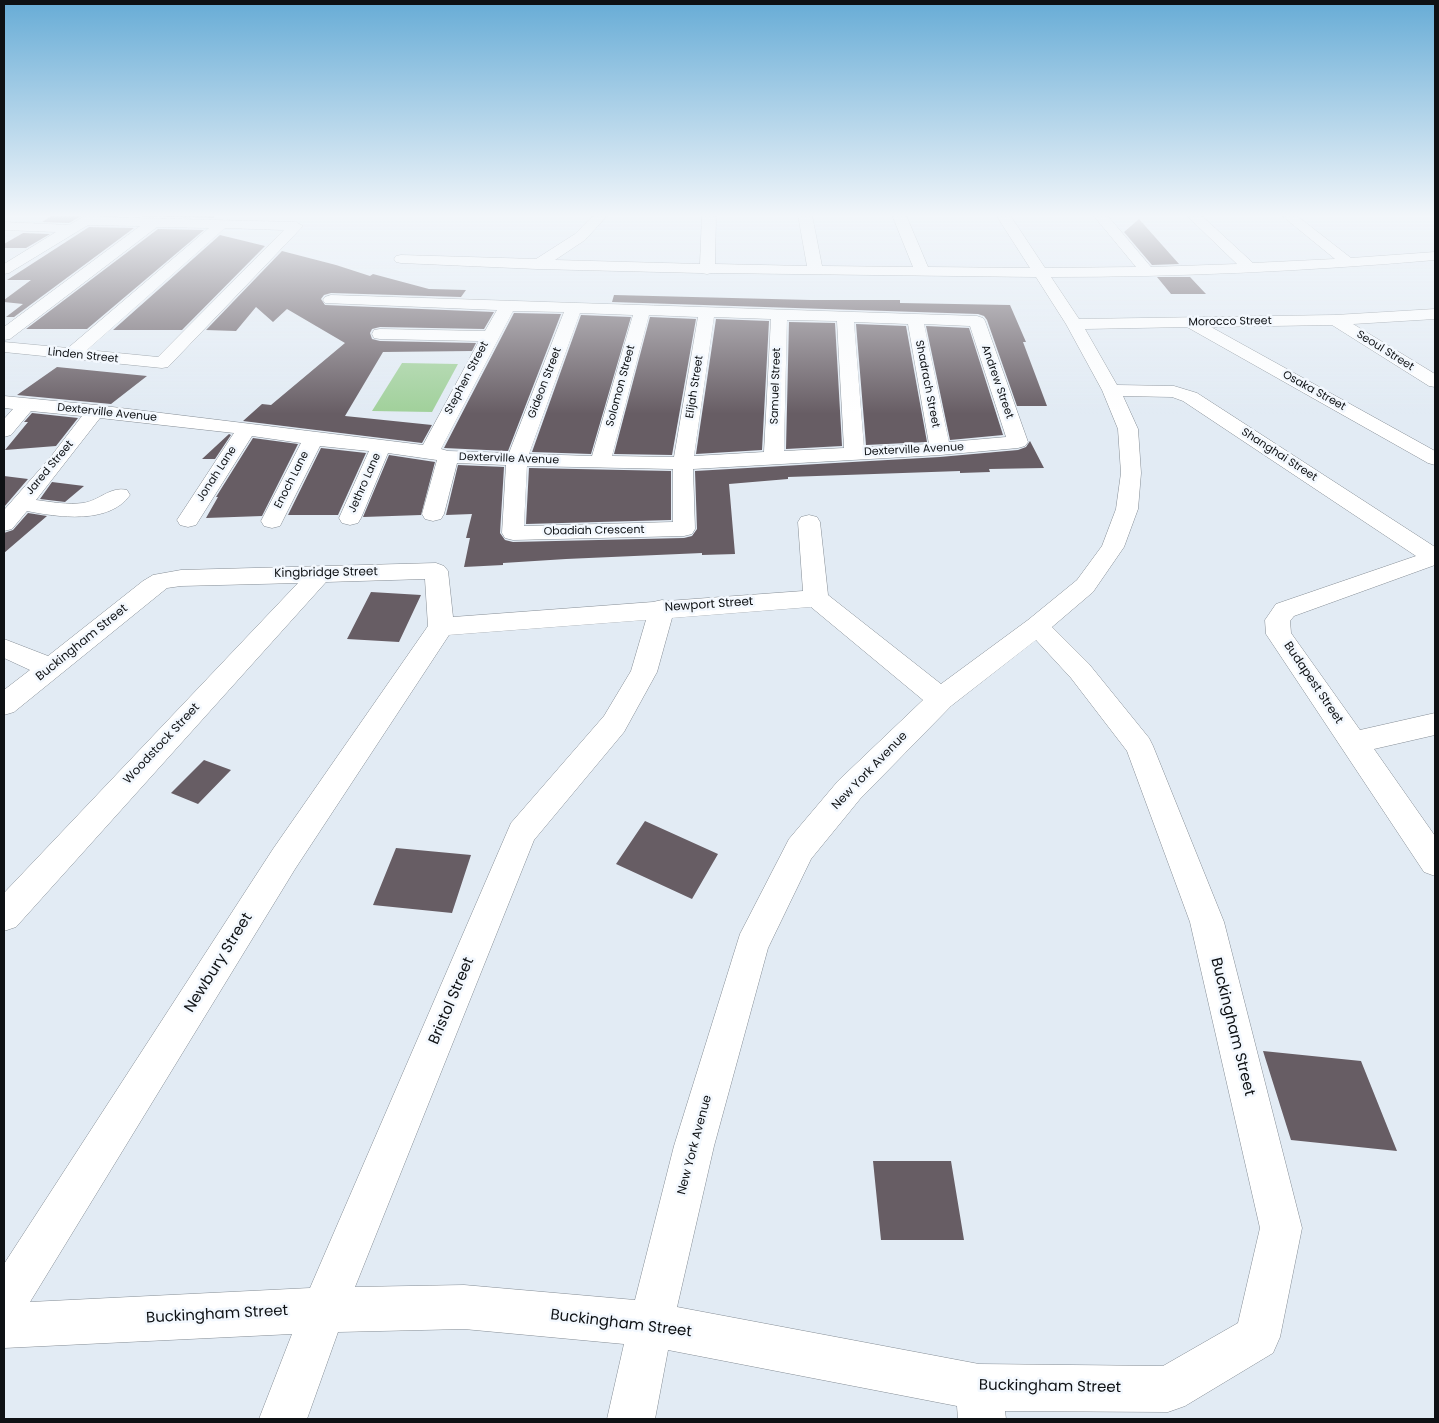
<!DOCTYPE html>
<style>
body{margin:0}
#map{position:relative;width:1439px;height:1423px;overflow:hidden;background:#e2ebf4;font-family:Poppins,sans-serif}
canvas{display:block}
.frame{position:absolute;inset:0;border:5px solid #0e1114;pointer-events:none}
</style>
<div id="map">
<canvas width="1439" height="1423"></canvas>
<div class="frame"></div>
</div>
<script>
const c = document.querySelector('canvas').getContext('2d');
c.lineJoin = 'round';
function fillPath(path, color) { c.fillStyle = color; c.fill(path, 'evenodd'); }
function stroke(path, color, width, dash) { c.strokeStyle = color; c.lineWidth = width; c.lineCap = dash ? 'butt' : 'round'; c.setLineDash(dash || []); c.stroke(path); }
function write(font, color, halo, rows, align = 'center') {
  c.font = font + ' Poppins,sans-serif'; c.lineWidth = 5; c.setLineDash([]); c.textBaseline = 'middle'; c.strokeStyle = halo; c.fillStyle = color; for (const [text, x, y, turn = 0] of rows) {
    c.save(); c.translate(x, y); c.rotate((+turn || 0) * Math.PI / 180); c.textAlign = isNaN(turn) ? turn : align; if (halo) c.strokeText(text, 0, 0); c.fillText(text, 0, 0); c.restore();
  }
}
const green = new Path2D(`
 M 402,363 L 458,364 L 432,412 L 372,411 Z`);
const building = new Path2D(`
 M 53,215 L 83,215 L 69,223 L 42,222 Z
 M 104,215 L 215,215 L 214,218 Z
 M 1139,219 L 1179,264 L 1152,265 L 1124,232 Z
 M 89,227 L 134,228 L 14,317 L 6,317 L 23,304 L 4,302 L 4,300 L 31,280 L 7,280 Z
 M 158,229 L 204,230 L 87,329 L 26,329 Z
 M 23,233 L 50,234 L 26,248 L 4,248 L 4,244 Z
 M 220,235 L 265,246 L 182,330 L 113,330 Z
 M 282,251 L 336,265 L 370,276 L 373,274 L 429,289 L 466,290 L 461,297 L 331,293 L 324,295 L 321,299 L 325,305 L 494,312 L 484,329 L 380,327 L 372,329 L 370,333 L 372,339 L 380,341 L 476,343 L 472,351 L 383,352 L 345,416 L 432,425 L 422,443 L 243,421 L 262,404 L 271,405 L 345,343 L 287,309 L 273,322 L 256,307 L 236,331 L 206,330 Z
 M 1157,277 L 1190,277 L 1206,294 L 1171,294 Z
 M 614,295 L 811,300 L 900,300 L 900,303 L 1010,305 L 1026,342 L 1023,342 L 1047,406 L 1017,406 L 987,320 L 984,316 L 978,314 L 612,302 Z
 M 514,313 L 561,314 L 508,451 L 444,448 Z
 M 581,315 L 631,317 L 591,454 L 532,452 Z
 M 650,317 L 696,319 L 672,455 L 614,454 Z
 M 716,319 L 769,321 L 762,450 L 696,454 Z
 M 789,322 L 835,323 L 842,446 L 786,449 Z
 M 856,324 L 906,326 L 927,442 L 866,445 Z
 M 926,326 L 969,328 L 1003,435 L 950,440 Z
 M 57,367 L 147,376 L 111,404 L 17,395 Z
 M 32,413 L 78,418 L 56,446 L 5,450 L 28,422 L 24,422 Z
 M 229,434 L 231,435 L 215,459 L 202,459 Z
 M 253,438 L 298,444 L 262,516 L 206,518 L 218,497 L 216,497 Z
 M 1030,441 L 1044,468 L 989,469 L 990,472 L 960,473 L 960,471 L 788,477 L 788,479 L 729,484 L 735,554 L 702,555 L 702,553 L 566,559 L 503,563 L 503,565 L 464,567 L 470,538 L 466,538 L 472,514 L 446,515 L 458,465 L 504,467 L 500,533 L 505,540 L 513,542 L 684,538 L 692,536 L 697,529 L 695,471 L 940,457 L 1018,450 L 1026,447 Z
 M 321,448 L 366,453 L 338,515 L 288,515 Z
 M 389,455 L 435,462 L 421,515 L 363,517 Z
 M 529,468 L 671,471 L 671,520 L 526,524 Z
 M 4,476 L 28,479 L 4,507 Z
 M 52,482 L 84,486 L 65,502 L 40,499 Z
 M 28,513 L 47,516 L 4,553 L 4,533 L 13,530 Z
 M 371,592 L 421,595 L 399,642 L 347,639 Z
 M 204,760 L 231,770 L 198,804 L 171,793 Z
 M 645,821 L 718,854 L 692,899 L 616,864 Z
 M 396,848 L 471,855 L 452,913 L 373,905 Z
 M 1263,1051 L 1361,1061 L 1397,1151 L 1291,1140 Z
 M 873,1161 L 951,1161 L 964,1240 L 881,1240 Z`);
const minor = new Path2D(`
 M 86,215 L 102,215 L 100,217 L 296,222 L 303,226 L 168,367 L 162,368 L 4,352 L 4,342 L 68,348 L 209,228 L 157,227 L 10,339 L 4,340 L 4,327 L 140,226 L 88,225 L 9,273 L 4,274 L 4,264 L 56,232 L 4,230 L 4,222 L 69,225 ZM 225,228 L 284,230 L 158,357 L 87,350 Z
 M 594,215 L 608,215 L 585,240 L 555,260 L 700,264 L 702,215 L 716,215 L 715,264 L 807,266 L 798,215 L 812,215 L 822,266 L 913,267 L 892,215 L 906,215 L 928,267 L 1030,268 L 996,215 L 1010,215 L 1045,268 L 1136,267 L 1093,215 L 1107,215 L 1151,267 L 1237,264 L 1186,215 L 1201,215 L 1253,263 L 1335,259 L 1281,215 L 1296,215 L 1351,258 L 1435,252 L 1435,260 C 1307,271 1179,277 1051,277 L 1079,319 L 1335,315 L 1435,309 L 1435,319 L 1353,324 L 1435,374 L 1435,387 L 1429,386 L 1332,325 L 1211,327 L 1435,451 L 1435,465 L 1428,463 L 1187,327 L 1085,329 L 1117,385 L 1174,386 L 1197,393 L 1435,547 L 1435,565 L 1294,616 L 1290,621 L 1291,633 L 1360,730 L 1435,713 L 1435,735 L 1374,749 L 1435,836 L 1435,876 L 1424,872 L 1270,640 L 1266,634 L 1265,620 L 1276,604 L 1416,556 L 1183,401 L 1172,397 L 1123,396 L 1138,429 L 1141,473 L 1138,509 L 1124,547 L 1093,592 L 1052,627 L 1089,664 L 1149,738 L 1153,746 L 1224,922 L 1302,1228 L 1280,1337 L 1273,1353 L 1185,1406 L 1168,1412 L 1005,1411 L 1006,1419 L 958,1419 L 957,1406 L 668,1350 L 655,1419 L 607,1419 L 624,1344 L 464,1329 L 338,1332 L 307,1419 L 259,1419 L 292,1334 L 4,1348 L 4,1264 L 273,849 L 428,626 L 425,579 L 326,582 L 16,927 L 4,931 L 4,893 L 298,583 L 181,586 L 167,588 L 14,712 L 4,715 L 4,690 L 30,670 L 4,658 L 4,639 L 48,656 L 143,581 L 153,575 L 181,570 L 436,563 L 444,566 L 448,571 L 453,617 L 653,602 L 662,600 L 667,601 L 803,591 L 798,522 L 801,517 L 809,515 L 817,517 L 820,522 L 828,595 L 941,684 L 1028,620 L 1077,580 L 1102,546 L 1116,509 L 1121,473 L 1118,429 L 1102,390 L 1066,324 L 1036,277 L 712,273 L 707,274 L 701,273 L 537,269 L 401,263 L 396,262 L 394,259 L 396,256 L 401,255 L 536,259 L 575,234 ZM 811,607 L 923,700 L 838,781 L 789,839 L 740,934 L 674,1146 L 635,1300 L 464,1285 L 355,1287 L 534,840 L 624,732 L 657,672 L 672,618 ZM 646,620 L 631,671 L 604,716 L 511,823 L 310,1288 L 30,1302 L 295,869 L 449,635 ZM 1036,640 L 1071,678 L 1127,751 L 1190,922 L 1260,1228 L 1238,1323 L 1163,1366 L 979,1364 L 677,1307 L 714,1146 L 768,948 L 811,859 L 860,799 L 951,706 Z
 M 331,295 L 977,316 L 983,318 L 985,321 L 1028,442 L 1025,446 L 1018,448 L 940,455 L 693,469 L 695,529 L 692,534 L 684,536 L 513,540 L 505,538 L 502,533 L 506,465 L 457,463 L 444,514 L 441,519 L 433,521 L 425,519 L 422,514 L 437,460 L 388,453 L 361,518 L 358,523 L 350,525 L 342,523 L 339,518 L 369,451 L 320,446 L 280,526 L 272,528 L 264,526 L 261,521 L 301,443 L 252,436 L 196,525 L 188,527 L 180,525 L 177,520 L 234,433 L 100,418 L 36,500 C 52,502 67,505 83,503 C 99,501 110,486 127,490 L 130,495 C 109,525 57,517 27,511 L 12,529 L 4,531 L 4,510 L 49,459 L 82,416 L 31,411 L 11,435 L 4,437 L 4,419 L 13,409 L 4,408 L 4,396 L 96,405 L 423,445 L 479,341 L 380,339 L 374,338 L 372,334 L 374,330 L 380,329 L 485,331 L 497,310 L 325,303 L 323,300 L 325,297 ZM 513,311 L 564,312 L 509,453 L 448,451 L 441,449 ZM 580,313 L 633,315 L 592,456 L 529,454 ZM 649,315 L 698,317 L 674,457 L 612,456 ZM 714,317 L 771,319 L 764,452 L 694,456 ZM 787,320 L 837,321 L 844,448 L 784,451 ZM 854,322 L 908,324 L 929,444 L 864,447 ZM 924,324 L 970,326 L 1006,437 L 949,442 ZM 527,466 L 673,469 L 673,522 L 524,526 Z`);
const farStreetnames = [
 ["Morocco Street",1230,322,-1],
 ["Seoul Street",1385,351,32],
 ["Linden Street",83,356,6],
 ["Stephen Street",467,378,-62],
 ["Andrew Street",997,382,71],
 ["Gideon Street",545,383,-69],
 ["Shadrach Street",927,384,79],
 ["Solomon Street",621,386,-75],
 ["Samuel Street",776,386,-88],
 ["Elijah Street",695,387,-81],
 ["Osaka Street",1314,391,29],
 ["Dexterville Avenue",107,413,6],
 ["Dexterville Avenue",914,450,-3],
 ["Shanghai Street",1279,455,33],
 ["Dexterville Avenue",509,459,2],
 ["Jared Street",50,468,-50],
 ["Jonah Lane",217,474,-57],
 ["Enoch Lane",292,480,-63],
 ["Jethro Lane",365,483,-66],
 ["Obadiah Crescent",594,531,-1]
];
const streetNames = [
 ["Kingbridge Street",326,573,-1],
 ["Newport Street",709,605,-4],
 ["Buckingham Street",82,643,-39],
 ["Budapest Street",1313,683,56],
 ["Woodstock Street",162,744,-47],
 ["New York Avenue",870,771,-46],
 ["New York Avenue",695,1145,-75]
];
const nearStreetnames = [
 ["Newbury Street",219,963,-58],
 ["Bristol Street",452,1001,-67],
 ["Buckingham Street",1232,1027,76],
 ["Buckingham Street",217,1315,-3],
 ["Buckingham Street",621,1324,7],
 ["Buckingham Street",1050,1387,1]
];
fillPath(green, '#a0d09a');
fillPath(building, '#675d64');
stroke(minor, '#858d95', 1);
fillPath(minor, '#fff');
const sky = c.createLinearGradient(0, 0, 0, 414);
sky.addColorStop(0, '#67acd6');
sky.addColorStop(0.52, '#f2f6fa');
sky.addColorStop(1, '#f2f6fa00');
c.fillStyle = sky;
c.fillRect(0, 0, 1439, 414);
write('11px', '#0e1114', '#f3f8fe', farStreetnames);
write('12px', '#0e1114', '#f3f8fe', streetNames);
write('15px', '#0e1114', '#f3f8fe', nearStreetnames);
</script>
